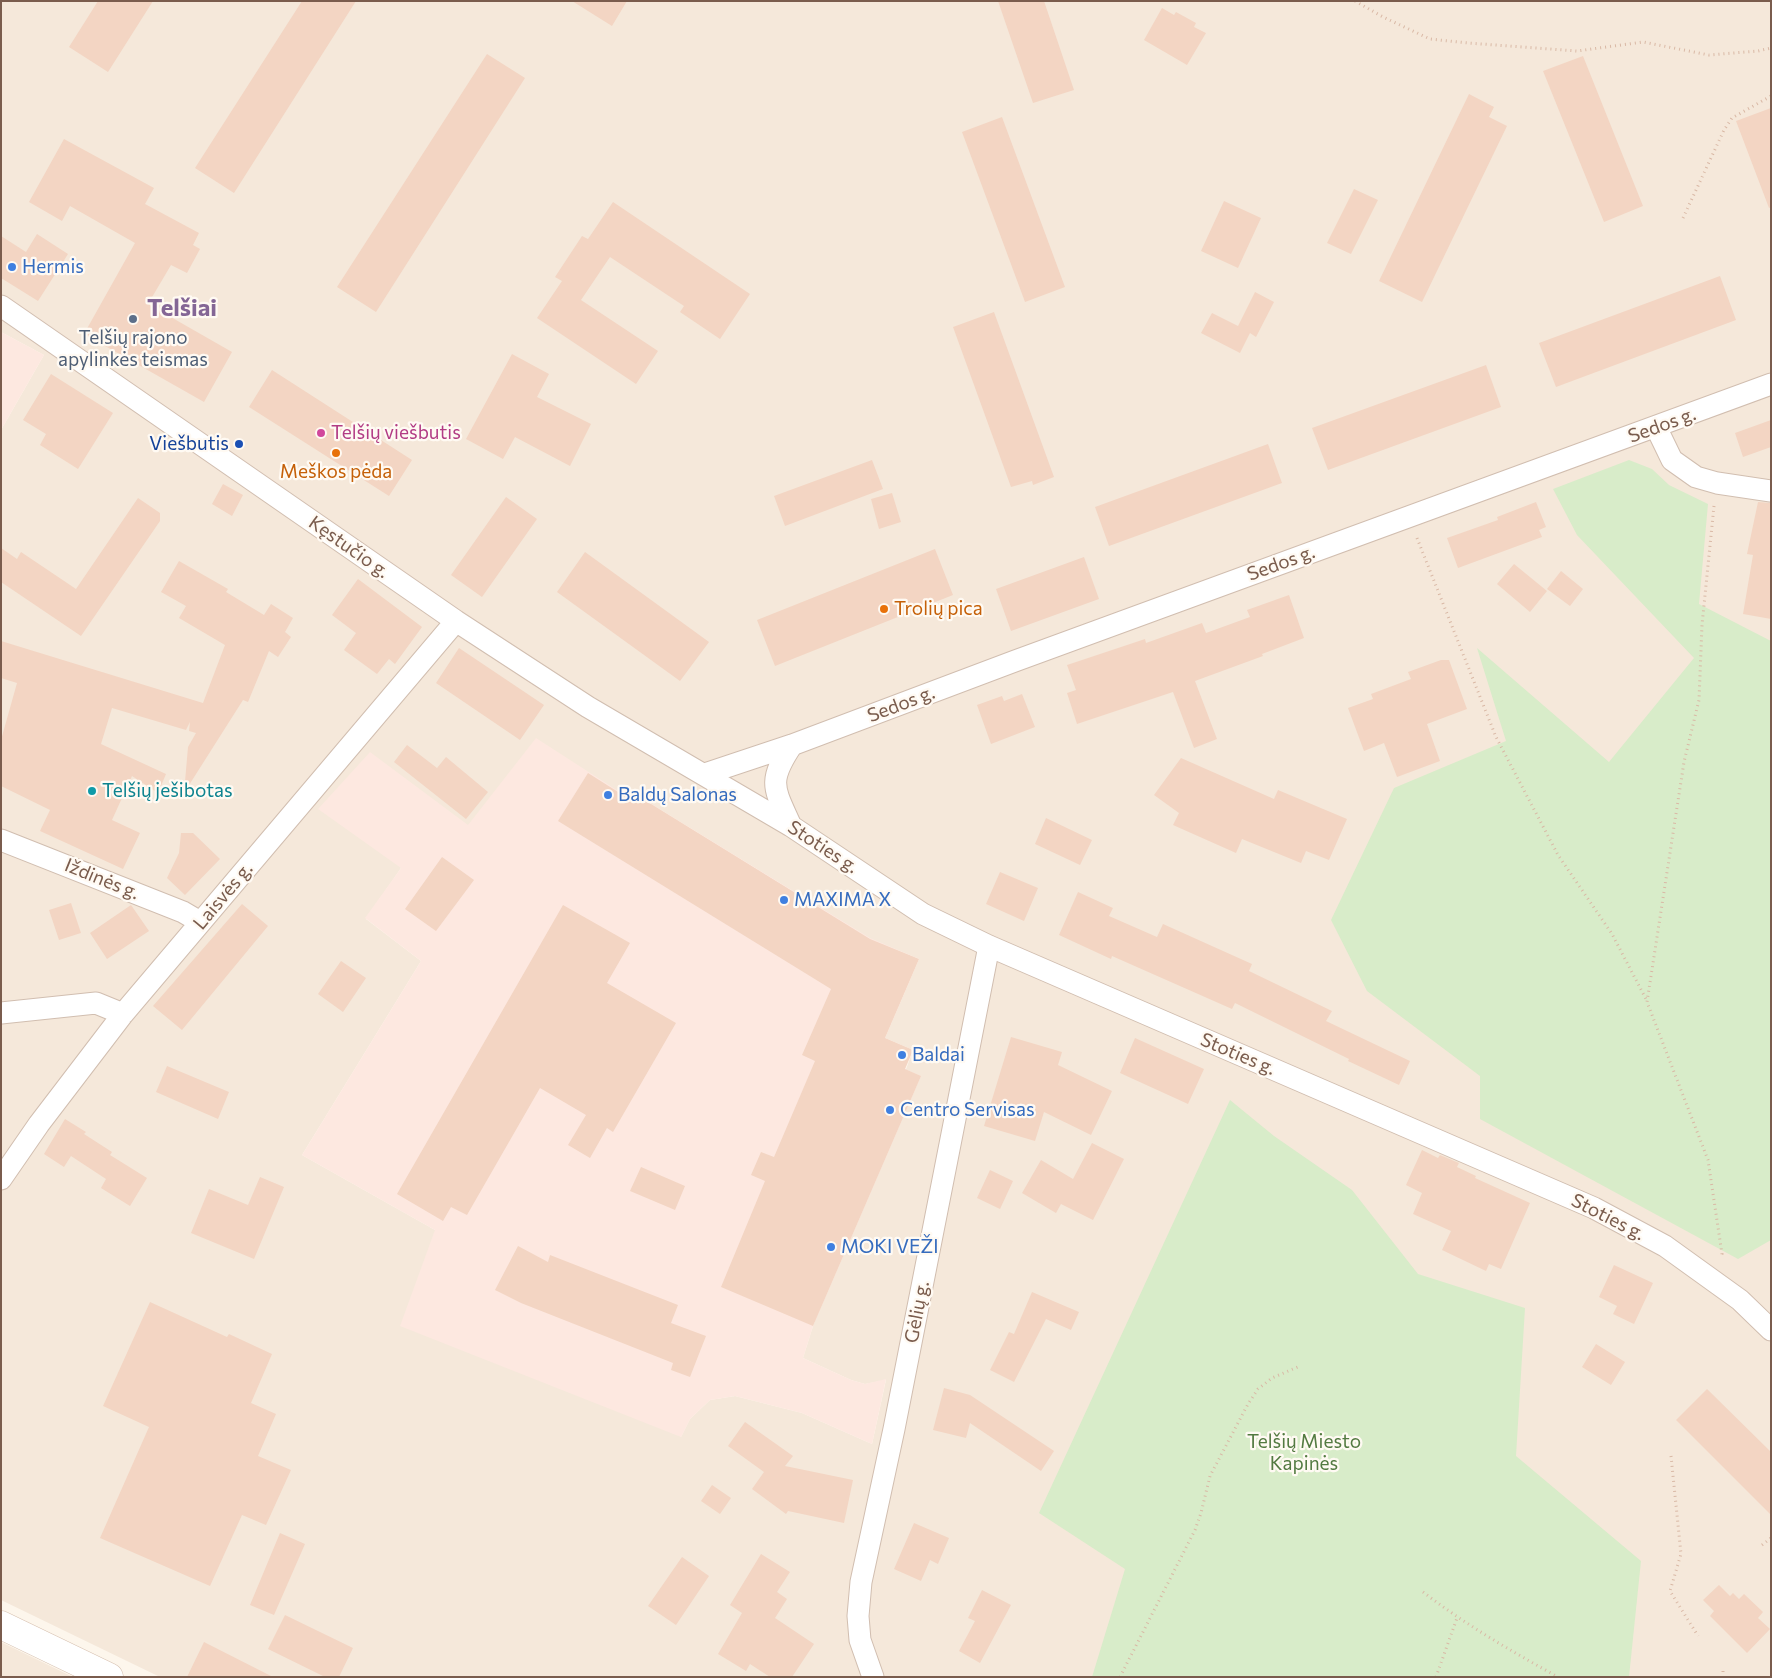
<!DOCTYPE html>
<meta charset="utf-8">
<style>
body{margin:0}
#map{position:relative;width:1772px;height:1678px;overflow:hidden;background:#fdf6ec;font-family:Commissioner,sans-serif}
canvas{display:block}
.frame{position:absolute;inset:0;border:2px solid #7a5c4d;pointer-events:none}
</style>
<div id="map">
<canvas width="1772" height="1678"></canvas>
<div class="frame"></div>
</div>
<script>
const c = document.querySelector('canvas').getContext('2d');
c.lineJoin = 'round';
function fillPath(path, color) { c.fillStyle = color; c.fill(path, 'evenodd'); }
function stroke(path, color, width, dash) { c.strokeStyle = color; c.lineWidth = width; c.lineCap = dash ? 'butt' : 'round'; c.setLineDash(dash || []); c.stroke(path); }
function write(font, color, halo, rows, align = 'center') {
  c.font = font + ' Commissioner,sans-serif'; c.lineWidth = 4.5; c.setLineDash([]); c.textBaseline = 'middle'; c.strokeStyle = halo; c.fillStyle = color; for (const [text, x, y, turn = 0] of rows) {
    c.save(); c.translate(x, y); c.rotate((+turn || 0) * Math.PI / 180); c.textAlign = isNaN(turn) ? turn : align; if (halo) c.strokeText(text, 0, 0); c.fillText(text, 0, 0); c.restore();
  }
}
const residential = new Path2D(`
 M 1,1 L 1771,1 L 1771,1677 L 160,1677 L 1,1600 L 1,430 L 44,355 L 1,332 ZM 370,753 L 468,826 L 588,773 L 626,797 L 630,791 L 870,939 L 919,959 L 885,1038 L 913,1050 L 813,1326 L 803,1358 L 851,1380 L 865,1384 L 886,1380 L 872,1444 L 802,1413 L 735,1396 L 710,1400 L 690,1419 L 681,1437 L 435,1230 L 302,1155 L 421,961 L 366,919 L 401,868 Z
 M 1,1641 L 1,1642 L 73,1677 L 1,1677 Z`);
const commercial = new Path2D(`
 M 1,332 L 44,355 L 1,430 Z
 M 536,738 L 626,796 L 630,791 L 870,938 L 919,959 L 885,1038 L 913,1050 L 905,1069 L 921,1076 L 813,1326 L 803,1358 L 851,1380 L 865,1384 L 886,1379 L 872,1444 L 802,1413 L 735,1396 L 710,1400 L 690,1419 L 681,1437 L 400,1326 L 435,1230 L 302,1155 L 421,961 L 365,918 L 401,868 L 318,809 L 370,752 L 468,825 Z`);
const green = new Path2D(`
 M 1629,460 L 1652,469 L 1669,485 L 1708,504 L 1699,604 L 1771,641 L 1771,1240 L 1738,1259 L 1480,1119 L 1480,1076 L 1367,991 L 1331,920 L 1394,788 L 1506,741 L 1477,648 L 1609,762 L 1694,658 L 1577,535 L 1553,489 Z
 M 1230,1100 L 1274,1136 L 1352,1190 L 1418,1274 L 1525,1308 L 1516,1456 L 1641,1561 L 1629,1677 L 1092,1677 L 1125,1569 L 1039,1513 Z`);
const building = new Path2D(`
 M 98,1 L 153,1 L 108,72 L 69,47 Z
 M 302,1 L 356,1 L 234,193 L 195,168 Z
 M 572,1 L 627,1 L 612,26 Z
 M 998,1 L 1044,1 L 1074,90 L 1033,103 Z
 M 1162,8 L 1174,15 L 1176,12 L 1196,23 L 1194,27 L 1206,33 L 1187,65 L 1144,40 Z
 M 487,54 L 525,78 L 376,312 L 337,287 Z
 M 1583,56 L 1643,206 L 1604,222 L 1543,71 Z
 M 1469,94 L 1494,107 L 1489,117 L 1507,126 L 1422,302 L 1379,281 Z
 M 1771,108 L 1771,207 L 1769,208 L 1736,121 Z
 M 1002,117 L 1065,287 L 1025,302 L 962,132 Z
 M 64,139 L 154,188 L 145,204 L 199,233 L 193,245 L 200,249 L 187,273 L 171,265 L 148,304 L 232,352 L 204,402 L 84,334 L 135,243 L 70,206 L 62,221 L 29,202 Z
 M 1354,189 L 1378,200 L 1351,254 L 1327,243 Z
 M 1224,201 L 1261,218 L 1238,268 L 1201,251 Z
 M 613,202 L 750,294 L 720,339 L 680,312 L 684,306 L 610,257 L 581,300 L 658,351 L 636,384 L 537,318 L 562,281 L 555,277 L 582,236 L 588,239 Z
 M 37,234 L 68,254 L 38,301 L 1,278 L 1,236 L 26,252 Z
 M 1720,276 L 1736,320 L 1556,387 L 1539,343 Z
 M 1255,292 L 1274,302 L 1256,337 L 1250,333 L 1240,353 L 1201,333 L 1212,313 L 1238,326 Z
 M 994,312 L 1054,477 L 1033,485 L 1032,481 L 1011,487 L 953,327 Z
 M 512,354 L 549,374 L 537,397 L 591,424 L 570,466 L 515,437 L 503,459 L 466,439 Z
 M 1486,365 L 1501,407 L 1328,470 L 1312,428 Z
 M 272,370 L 412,460 L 389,496 L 249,407 Z
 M 51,374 L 113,413 L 78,469 L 40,445 L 46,434 L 23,420 Z
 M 1771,420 L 1771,447 L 1743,457 L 1735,433 Z
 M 1268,444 L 1282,483 L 1109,546 L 1095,507 Z
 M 872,460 L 883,489 L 785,526 L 774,496 Z
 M 223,484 L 243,495 L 232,516 L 212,504 Z
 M 892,493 L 901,522 L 879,529 L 871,499 Z
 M 506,497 L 537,519 L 482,597 L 451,575 Z
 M 138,498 L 160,513 L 160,521 L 81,636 L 1,582 L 1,548 L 17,559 L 21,552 L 76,589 Z
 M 1536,502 L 1546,527 L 1539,530 L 1542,537 L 1458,568 L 1447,538 L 1498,520 L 1497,517 Z
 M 1758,502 L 1771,503 L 1771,619 L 1743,614 L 1753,555 L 1747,554 Z
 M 935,549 L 953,595 L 775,666 L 757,620 Z
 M 585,552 L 709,642 L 680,681 L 557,592 Z
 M 1084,557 L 1099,599 L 1011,631 L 996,589 Z
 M 179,561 L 228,589 L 226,592 L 264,615 L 271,604 L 293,618 L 285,632 L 291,637 L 278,657 L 269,651 L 248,702 L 243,700 L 184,793 L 188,747 L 196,733 L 189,731 L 190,722 L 186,730 L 112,708 L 101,744 L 166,774 L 158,793 L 132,776 L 112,820 L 140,833 L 123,869 L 40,831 L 50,810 L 1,786 L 1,740 L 17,683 L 1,678 L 1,641 L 203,703 L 225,645 L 179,618 L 186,606 L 161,592 Z
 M 1514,564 L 1547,591 L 1530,612 L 1497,584 Z
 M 1561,571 L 1583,589 L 1570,606 L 1547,589 Z
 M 358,579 L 422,627 L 395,664 L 389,659 L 377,674 L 344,650 L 356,633 L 332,615 Z
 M 1289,595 L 1304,638 L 1262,654 L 1263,656 L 1195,681 L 1217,739 L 1194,748 L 1173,692 L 1077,724 L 1067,693 L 1076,690 L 1067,665 L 1145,639 L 1146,643 L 1202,623 L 1206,633 L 1250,617 L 1247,610 Z
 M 459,648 L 544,705 L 520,740 L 436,683 Z
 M 1441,660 L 1449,660 L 1467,709 L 1427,724 L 1440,761 L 1397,777 L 1384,743 L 1364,751 L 1348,708 L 1373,699 L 1371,694 L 1411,679 L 1408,672 Z
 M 1022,694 L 1035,727 L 991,744 L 977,705 L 1002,696 L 1004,701 Z
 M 407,745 L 437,768 L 446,757 L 488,792 L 466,819 L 394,762 Z
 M 1181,758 L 1274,799 L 1278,790 L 1347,819 L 1329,860 L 1306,851 L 1301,863 L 1242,839 L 1236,853 L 1173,825 L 1179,813 L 1154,795 Z
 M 588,773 L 626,797 L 630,791 L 870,939 L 919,959 L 885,1038 L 913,1050 L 905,1069 L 921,1076 L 813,1326 L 721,1287 L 765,1181 L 751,1175 L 761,1152 L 774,1157 L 815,1061 L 802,1055 L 831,989 L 558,821 Z
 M 1046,818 L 1092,840 L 1080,865 L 1035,844 Z
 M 181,833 L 193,833 L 220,859 L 185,895 L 167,878 L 179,853 Z
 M 442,857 L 474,880 L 436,931 L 405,909 Z
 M 1000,872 L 1038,888 L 1024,921 L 986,904 Z
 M 1078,892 L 1113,908 L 1109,916 L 1157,937 L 1163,924 L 1252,964 L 1249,971 L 1332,1011 L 1326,1021 L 1410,1061 L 1399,1085 L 1348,1061 L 1349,1059 L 1235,1003 L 1232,1009 L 1112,956 L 1111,959 L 1059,935 Z
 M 71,903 L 81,933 L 59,940 L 49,910 Z
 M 242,904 L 268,926 L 182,1030 L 153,1006 Z
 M 131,905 L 149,931 L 107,959 L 90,933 Z
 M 563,905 L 630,943 L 607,983 L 676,1023 L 613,1132 L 607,1128 L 590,1158 L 568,1145 L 586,1115 L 540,1088 L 467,1215 L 451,1207 L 443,1221 L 397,1194 Z
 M 341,961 L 366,978 L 343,1012 L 318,994 Z
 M 1011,1037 L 1062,1052 L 1058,1065 L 1112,1091 L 1091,1135 L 1044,1112 L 1035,1141 L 984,1126 Z
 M 1135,1038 L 1204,1069 L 1188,1104 L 1120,1073 Z
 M 167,1066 L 229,1092 L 218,1119 L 156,1092 Z
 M 65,1119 L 86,1132 L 84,1134 L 112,1152 L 110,1155 L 147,1178 L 130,1206 L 101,1188 L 106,1179 L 71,1156 L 64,1167 L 44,1154 Z
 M 1092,1143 L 1124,1159 L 1093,1220 L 1061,1204 L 1056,1213 L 1022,1193 L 1041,1160 L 1073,1179 Z
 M 1422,1150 L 1438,1158 L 1440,1155 L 1459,1163 L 1457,1167 L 1476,1176 L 1475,1178 L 1530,1203 L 1501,1269 L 1489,1264 L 1486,1271 L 1442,1250 L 1451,1231 L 1413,1214 L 1422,1193 L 1406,1185 Z
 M 641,1167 L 685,1186 L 675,1210 L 630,1191 Z
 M 990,1170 L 1013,1181 L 1000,1209 L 977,1198 Z
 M 260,1177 L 284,1187 L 254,1259 L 191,1233 L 209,1189 L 248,1205 Z
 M 518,1246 L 548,1262 L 550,1255 L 678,1305 L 671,1323 L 706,1336 L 690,1377 L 671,1370 L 673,1363 L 521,1303 L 495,1290 Z
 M 1614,1265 L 1653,1283 L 1634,1324 L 1613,1314 L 1617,1306 L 1599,1297 Z
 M 1032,1292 L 1079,1312 L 1071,1330 L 1046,1319 L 1014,1382 L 990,1370 L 1009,1332 L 1014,1334 Z
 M 150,1302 L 227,1337 L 229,1334 L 272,1354 L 251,1403 L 276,1414 L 258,1456 L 291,1470 L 266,1525 L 242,1515 L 210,1586 L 100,1538 L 149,1427 L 103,1406 Z
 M 1596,1344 L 1625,1362 L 1611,1385 L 1582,1367 Z
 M 944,1388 L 970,1395 L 1054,1451 L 1041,1471 L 970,1423 L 966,1438 L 933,1430 Z
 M 1707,1389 L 1771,1452 L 1771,1515 L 1676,1420 Z
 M 745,1422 L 793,1456 L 785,1466 L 853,1480 L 844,1523 L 788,1511 L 786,1514 L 752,1489 L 764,1472 L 728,1446 Z
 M 712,1485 L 731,1498 L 720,1514 L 701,1501 Z
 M 914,1523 L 949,1538 L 938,1564 L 930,1560 L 921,1581 L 894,1569 Z
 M 280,1533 L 305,1544 L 274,1615 L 250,1605 Z
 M 761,1554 L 790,1572 L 777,1592 L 787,1599 L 775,1618 L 814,1644 L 792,1677 L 770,1677 L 750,1664 L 746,1671 L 718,1654 L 742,1613 L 730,1605 Z
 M 682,1557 L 709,1576 L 676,1625 L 648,1606 Z
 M 1719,1585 L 1730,1596 L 1733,1593 L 1739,1599 L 1744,1594 L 1763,1612 L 1758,1618 L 1770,1629 L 1747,1653 L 1710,1616 L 1714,1611 L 1703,1600 Z
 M 982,1590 L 1011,1605 L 980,1663 L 959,1651 L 975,1621 L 968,1618 Z
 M 285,1615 L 353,1648 L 339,1677 L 325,1677 L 268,1649 Z
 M 204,1642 L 273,1677 L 187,1677 Z`);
const path = new Path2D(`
 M 1355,1 L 1383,17 L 1430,39 L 1468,43 L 1577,51 L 1643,42 L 1709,55 L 1758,51 L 1771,48
 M 1683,218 L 1724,130 L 1732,118 L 1771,96
 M 1714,506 L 1702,625 L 1699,700 L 1684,762 L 1647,1002 L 1708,1160 L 1722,1254 L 1720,1257
 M 1417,538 L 1496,737 L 1558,855 L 1612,934 L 1647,1001
 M 1671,1456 L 1681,1554 L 1670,1591 L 1698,1636
 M 1762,1545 L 1771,1538
 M 1423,1592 C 1466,1625 1511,1651 1558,1677
 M 1120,1677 L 1195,1530 L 1201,1513 L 1210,1476 L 1248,1404 L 1258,1389 L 1272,1378 L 1300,1366
 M 1436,1677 L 1457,1618
 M 1723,1677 L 1723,1667`);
const street = new Path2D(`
 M 1,306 L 456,621 L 588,707 L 791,826 L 923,914 L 989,946 L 1594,1208 L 1665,1246 L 1740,1300 L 1771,1330
 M 1656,427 L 1672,460 L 1696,477 L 1717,483 L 1771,491
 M 705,774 L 792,745 L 1015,661 L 1771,384
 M 791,826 C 774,788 767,782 792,745
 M 1,840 L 183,912 L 200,922
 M 1,1013 L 96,1003 L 123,1014
 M 1,1179 L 39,1124 L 123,1014 L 456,621
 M 873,1677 L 860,1640 L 858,1616 L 861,1582 L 894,1429 L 989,946`);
const secondary = new Path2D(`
 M 1,1625 L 109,1677`);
const markers = [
 [12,267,5,"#3f7fe0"],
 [133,319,5,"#5c6f8a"],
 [321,433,5,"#d1479c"],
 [239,444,5,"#1a4fb4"],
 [336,453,5,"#e8710a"],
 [884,609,5,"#e8710a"],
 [92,791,5,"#0f9aa8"],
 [608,795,5,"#3f7fe0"],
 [784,900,5,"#3f7fe0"],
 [902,1055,5,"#3f7fe0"],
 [890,1110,5,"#3f7fe0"],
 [831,1247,5,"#3f7fe0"]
];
const shopNames = [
 ["Hermis",22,267],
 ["Baldų Salonas",618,795],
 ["MAXIMA X",794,900],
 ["Baldai",912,1055],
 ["Centro Servisas",900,1110],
 ["MOKI VEŽI",841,1247]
];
const serviceNames = [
 ["Telšių rajono",133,338],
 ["apylinkės teismas",133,360]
];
const streetNames = [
 ["Sedos g.",1662,425,-20],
 ["Kęstučio g.",349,547,35],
 ["Sedos g.",1281,563,-20],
 ["Sedos g.",901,704,-21],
 ["Stoties g.",823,847,33],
 ["Iždinės g.",102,879,22],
 ["Laisvės g.",223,896,-50],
 ["Stoties g.",1238,1054,23],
 ["Stoties g.",1608,1217,27],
 ["Gėlių g.",917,1312,-79]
];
const hotelNames = [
 ["Telšių viešbutis",331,433]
];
const transitNames = [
 ["Viešbutis",229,444]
];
const foodNames = [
 ["Meškos pėda",336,472],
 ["Trolių pica",894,609,"left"]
];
const cultureNames = [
 ["Telšių ješibotas",102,791]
];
const parkNames = [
 ["Telšių Miesto",1304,1442],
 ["Kapinės",1304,1464]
];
const districtNames = [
 ["Telšiai",182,308]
];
fillPath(residential, '#f5e8da');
fillPath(commercial, '#fde8e0');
fillPath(green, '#d8ecc9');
fillPath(building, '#f3d5c3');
stroke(street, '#d1beb0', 23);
stroke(secondary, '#d6c0b0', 29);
stroke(path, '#d9b8a5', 3, [1, 4]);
stroke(street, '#fff', 21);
stroke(secondary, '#fff', 28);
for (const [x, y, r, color] of markers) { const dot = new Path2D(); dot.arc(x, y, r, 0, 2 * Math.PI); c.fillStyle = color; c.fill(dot); stroke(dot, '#fffaf3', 2); }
write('19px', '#366cbe', '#fffaf3', shopNames, 'left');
write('19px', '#4e5e75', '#fffaf3', serviceNames);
write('19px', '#7a5c4d', '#fffaf3', streetNames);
write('19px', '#b23c85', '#fffaf3', hotelNames, 'left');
write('19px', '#164399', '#fffaf3', transitNames, 'right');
write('19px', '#c56008', '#fffaf3', foodNames);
write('19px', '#0d838f', '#fffaf3', cultureNames, 'left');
write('19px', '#537a41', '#fffaf3', parkNames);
write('bold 24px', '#846695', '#fffaf3', districtNames);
</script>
